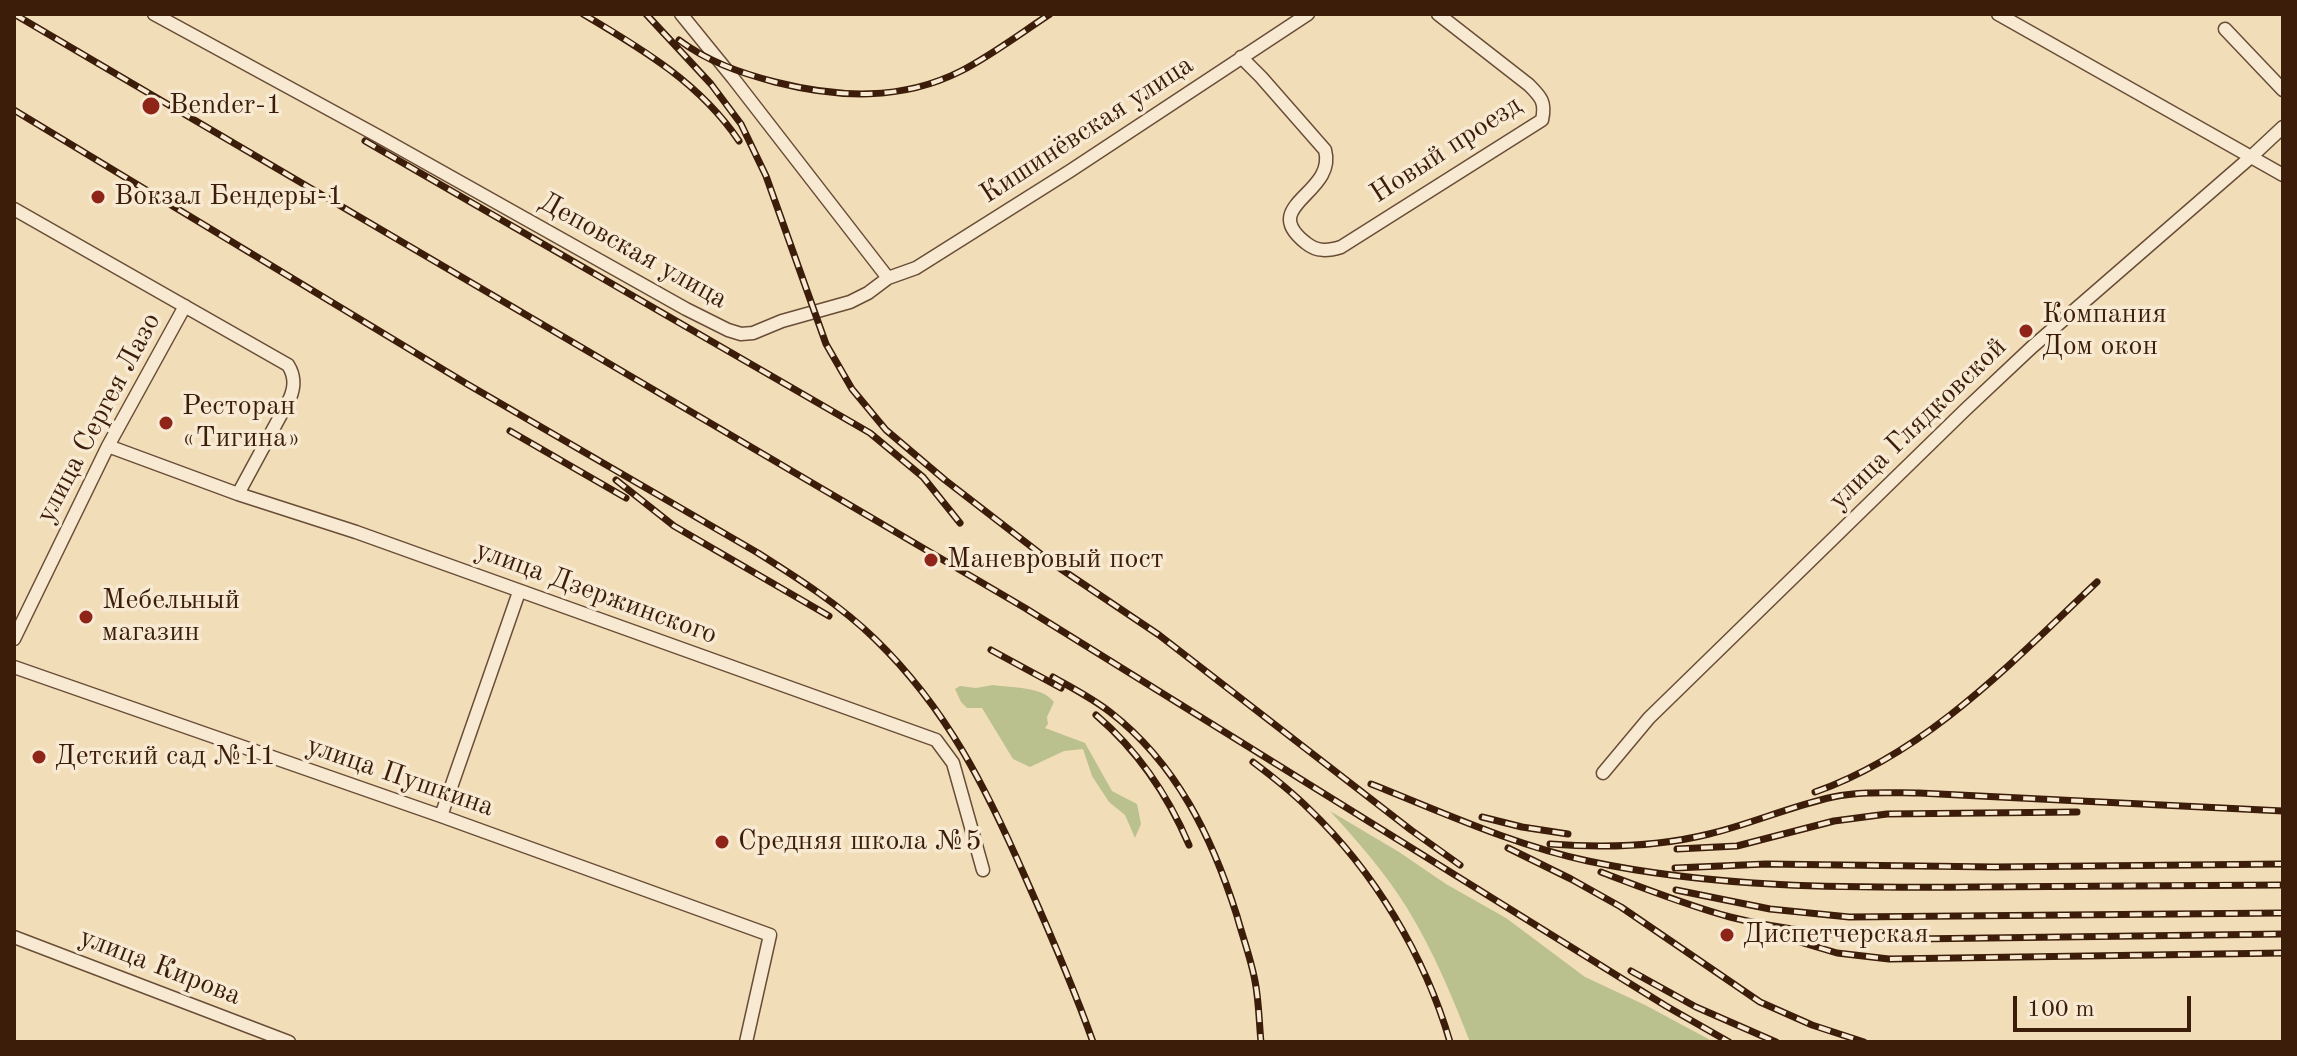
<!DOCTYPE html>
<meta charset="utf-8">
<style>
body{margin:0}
#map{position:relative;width:2297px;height:1056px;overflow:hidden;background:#f2ddb9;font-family:"Old Standard TT",serif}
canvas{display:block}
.frame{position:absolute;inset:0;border:16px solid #3b1d0a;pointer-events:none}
.scale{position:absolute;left:2013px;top:996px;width:178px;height:36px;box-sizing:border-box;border:4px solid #3b1d0a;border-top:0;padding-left:10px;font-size:24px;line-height:28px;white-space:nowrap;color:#3b1d0a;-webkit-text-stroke:6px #f7e9d2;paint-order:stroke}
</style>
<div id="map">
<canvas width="2297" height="1056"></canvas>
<div class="frame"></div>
<div class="scale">100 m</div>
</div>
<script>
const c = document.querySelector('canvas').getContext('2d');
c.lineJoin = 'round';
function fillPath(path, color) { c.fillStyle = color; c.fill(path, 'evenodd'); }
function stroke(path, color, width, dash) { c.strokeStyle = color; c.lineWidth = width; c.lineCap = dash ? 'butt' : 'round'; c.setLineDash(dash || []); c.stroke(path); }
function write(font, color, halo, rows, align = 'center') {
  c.font = font + ' "Old Standard TT",serif'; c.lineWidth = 7; c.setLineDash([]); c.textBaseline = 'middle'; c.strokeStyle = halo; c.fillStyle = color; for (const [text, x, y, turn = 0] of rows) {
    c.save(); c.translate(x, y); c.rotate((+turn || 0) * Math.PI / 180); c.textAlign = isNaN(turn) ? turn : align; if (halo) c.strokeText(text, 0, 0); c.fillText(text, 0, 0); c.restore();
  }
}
const green = new Path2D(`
 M 993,685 C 1012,688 1042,686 1054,702 L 1047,717 L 1048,724 L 1045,728 L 1085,743 L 1112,791 L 1137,804 L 1141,824 L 1135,838 L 1125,815 L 1109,802 L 1092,776 L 1083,749 L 1064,751 L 1030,767 L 1013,759 L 982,708 L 967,708 L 961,702 L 955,689 L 960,686 L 976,688 Z
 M 1330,811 L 1399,852 L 1446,884 L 1506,918 L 1585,977 L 1645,1005 L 1714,1042 L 1470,1042 C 1452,996 1433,950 1407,908 C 1385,872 1357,841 1330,811 Z`);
const minor = new Path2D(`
 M 154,14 L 378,136 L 686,309 L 728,330 L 741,334 L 753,333 L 782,321 L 850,302 L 868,293 L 888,278 L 916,268 L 1070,171 L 1308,14
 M 681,14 L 733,78 L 888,278
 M 1998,14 L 2283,175
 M 2225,29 L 2283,90
 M 1241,57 L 1261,77 L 1325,150 C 1337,194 1257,205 1306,243 C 1317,252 1328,251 1341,247 L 1542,120 C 1546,102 1541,97 1529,85 L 1438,14
 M 14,209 L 288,365 C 295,376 295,386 290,398 L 238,494
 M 108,446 L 238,494 L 356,532 L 936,740 L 953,763 L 983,870
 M 14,639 L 108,446 L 185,306
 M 14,667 L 441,816 L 770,935 L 746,1042
 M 1603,773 L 1649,718 L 1965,410 L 2032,347 L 2252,156 L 2283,127
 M 441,816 L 519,592
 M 14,937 L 289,1042`);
const rail = new Path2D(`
 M 14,14 L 1025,608 L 1666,1006 L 1729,1042
 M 583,14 C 642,49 700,83 739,141
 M 646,14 L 711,84 L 741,124 L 766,176 L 826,344 L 852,389 L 886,430 L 945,480 L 1055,565 L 1159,635 L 1411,830 L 1460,865
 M 679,40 C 708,62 741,73 775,82 C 838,98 902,101 961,71 C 992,55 1021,33 1050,14
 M 14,110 L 467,384 L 758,553 C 799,579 840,605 875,639 C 948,710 986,788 1026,879 C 1050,933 1073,986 1093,1042
 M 365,141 L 870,433 L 923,477 L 960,523
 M 510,431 L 626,498
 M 616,480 L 674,526 L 829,616
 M 991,650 L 1061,688
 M 1053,677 C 1072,688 1092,698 1110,712 C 1177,764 1212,837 1237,916 C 1243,938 1251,959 1255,981 C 1259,1001 1259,1022 1261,1042
 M 1096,715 C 1138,751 1167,793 1189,845
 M 1253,762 C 1273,777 1292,792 1309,809 C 1374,871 1425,956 1450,1042
 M 1371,784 C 1442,812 1513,845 1588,861 C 1714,888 1845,888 1974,887 C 2077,886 2180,885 2283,885
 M 1815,792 C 1928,752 2012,662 2097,582
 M 1482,817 L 1522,827 L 1568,834
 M 1550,844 C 1603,848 1657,847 1709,834 C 1751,824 1791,806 1833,797 C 1861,791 1891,793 1919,793 L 2283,811
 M 1508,848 L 1571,879 L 1621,907 L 1760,1002 L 1812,1025 L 1864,1042
 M 1677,849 L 1737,846 L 1834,821 L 1887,814 L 2077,812
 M 1675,868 L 1766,864 L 1996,867 L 2283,864
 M 1601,872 C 1643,888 1686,905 1730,917 C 1789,932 1853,937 1914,939 L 2283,934
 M 1676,890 L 1770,909 L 1849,917 L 2283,913
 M 1773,934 L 1837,953 L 1889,959 L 2283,953
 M 1631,971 L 1696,1007 L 1776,1042`);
const markers = [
 [151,106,10,"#8f2418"],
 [98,197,8,"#8f2418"],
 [2026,331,8,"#8f2418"],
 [166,423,8,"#8f2418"],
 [931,560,8,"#8f2418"],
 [86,617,8,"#8f2418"],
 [39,757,8,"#8f2418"],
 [722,842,8,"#8f2418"],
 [1727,935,8,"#8f2418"]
];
const poiNames = [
 ["Bender-1",169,106],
 ["Вокзал Бендеры-1",114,197],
 ["Компания",2042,315],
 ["Дом окон",2042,347],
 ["Ресторан",182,407],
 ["«Тигина»",182,439],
 ["Маневровый пост",947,560],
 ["Мебельный",102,601],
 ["магазин",102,633],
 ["Детский сад №11",55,757],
 ["Средняя школа №5",738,842],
 ["Диспетчерская",1743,935]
];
const streetNames = [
 ["Кишинёвская улица",1087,130,-33],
 ["Новый проезд",1446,150,-33],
 ["Деповская улица",633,251,29],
 ["улица Сергея Лазо",99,418,-62],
 ["улица Глядковской",1918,424,-44],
 ["улица Дзержинского",596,593,20],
 ["улица Пушкина",400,777,19],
 ["улица Кирова",160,967,21]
];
fillPath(green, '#bac18f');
stroke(minor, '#694d36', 15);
stroke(minor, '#f7e9d2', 12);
stroke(rail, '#3b1d0a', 7);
stroke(rail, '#f7e9d2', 4, [12]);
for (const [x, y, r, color] of markers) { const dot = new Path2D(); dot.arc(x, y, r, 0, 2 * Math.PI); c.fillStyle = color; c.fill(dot); stroke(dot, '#f7e9d2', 3); }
write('28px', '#3b1d0a', '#f7e9d2', poiNames, 'left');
write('28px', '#3b1d0a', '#f7e9d2', streetNames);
</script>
